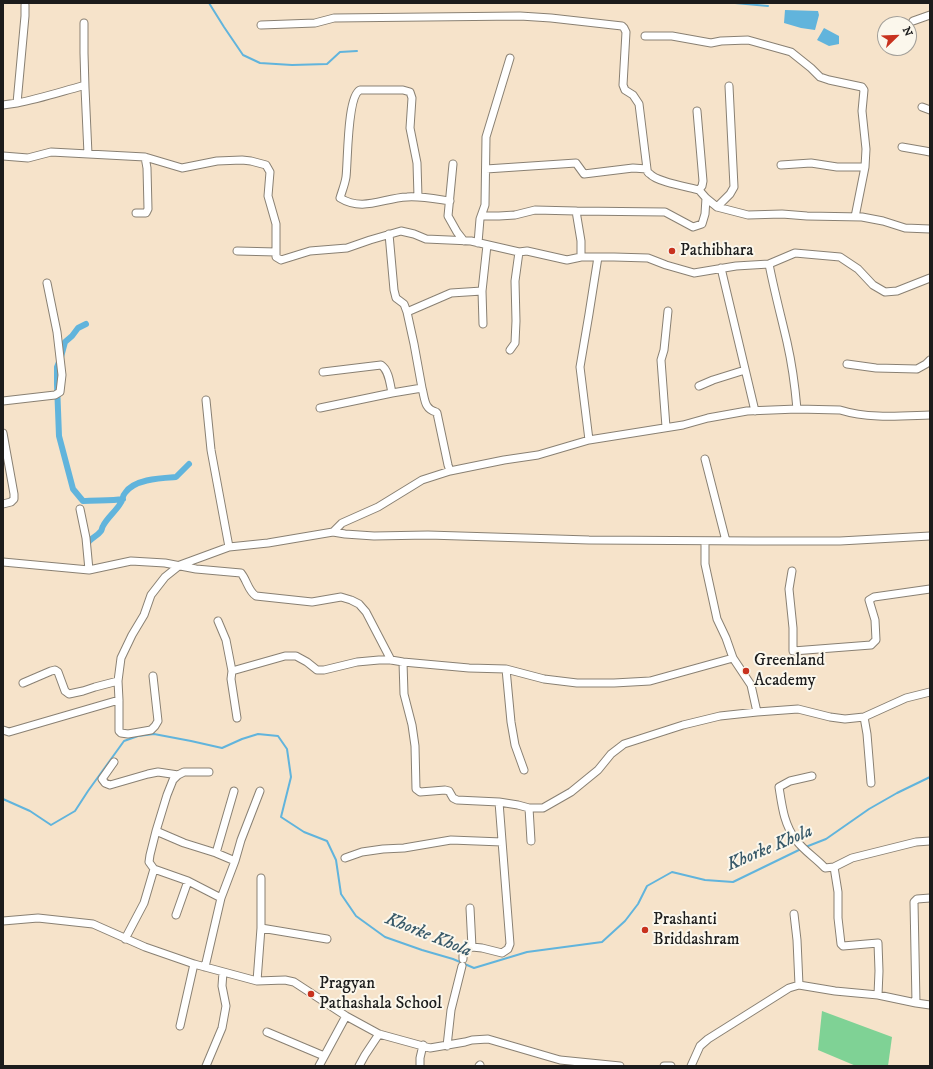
<!DOCTYPE html>
<style>
body{margin:0}
#map{position:relative;width:933px;height:1069px;overflow:hidden;background:#f6e3ca;font-family:"IM FELL DW Pica",serif}
canvas{display:block}
.frame{position:absolute;inset:0;border:4px solid #1c1c1c;pointer-events:none}
.north{position:absolute;left:877px;top:16px;width:40px;height:40px;box-sizing:border-box;background:#fbf7ec;border:1px solid #a29f99;border-radius:50%;rotate:67deg;font-size:11px;font-weight:700;line-height:16px;text-align:center;color:#1c1c1c}
.north::after{content:'';display:block;margin:auto;width:14px;height:18px;background:#c8321e;clip-path:polygon(50% 0,100% 100%,50% 72%,0 100%)}
</style>
<div id="map">
<canvas width="933" height="1069"></canvas>
<div class="frame"></div>
<div class="north">N</div>
</div>
<script>
const c = document.querySelector('canvas').getContext('2d');
c.lineJoin = 'round';
function fillPath(path, color) { c.fillStyle = color; c.fill(path, 'evenodd'); }
function stroke(path, color, width, dash) { c.strokeStyle = color; c.lineWidth = width; c.lineCap = dash ? 'butt' : 'round'; c.setLineDash(dash || []); c.stroke(path); }
function write(font, color, halo, rows, align = 'center') {
  c.font = font + ' "IM FELL DW Pica",serif'; c.lineWidth = 4; c.setLineDash([]); c.textBaseline = 'middle'; c.strokeStyle = halo; c.fillStyle = color; for (const [text, x, y, turn = 0] of rows) {
    c.save(); c.translate(x, y); c.rotate((+turn || 0) * Math.PI / 180); c.textAlign = isNaN(turn) ? turn : align; if (halo) c.strokeText(text, 0, 0); c.fillText(text, 0, 0); c.restore();
  }
}
const green = new Path2D(`
 M 822,1011 L 892,1037 L 888,1066 L 856,1066 L 818,1050 Z`);
const water = new Path2D(`
 M 785,10 L 818,11 L 819,15 L 815,30 L 801,28 L 784,23 Z
 M 824,28 L 839,36 L 839,44 L 829,46 L 817,40 Z`);
const stream = new Path2D(`
 M 209,3 L 224,27 L 243,55 L 260,63 L 292,65 L 327,64 L 340,52 L 357,51
 M 735,3 L 768,6
 M 3,799 L 30,811 L 51,825 L 75,811 L 88,791 L 124,741 L 138,736 L 154,734 L 191,741 L 222,748 L 242,739 L 258,734 L 278,736 L 287,749 L 291,777 L 281,817 L 304,832 L 327,841 L 336,860 L 341,894 L 356,916 L 385,937 L 422,950 L 453,959 L 474,968 L 527,952 L 602,942 L 625,921 L 638,904 L 647,886 L 672,872 L 705,880 L 733,882 L 803,848 L 826,839 L 869,809 L 897,793 L 930,777`);
const canal = new Path2D(`
 M 86,324 L 78,328 L 72,336 L 65,342 L 61,357 L 57,367 L 57,384 L 59,436 L 73,489 L 83,501 C 95,500 112,501 123,499
 M 87,546 C 88,538 96,538 101,531 C 102,530 102,527 103,526 C 107,518 115,512 120,504 C 123,501 122,496 125,493 C 134,479 161,478 176,477 L 189,464`);
const minor = new Path2D(`
 M 25,5 L 25,16 L 17,103 C 39,99 60,92 82,86 L 85,88 L 88,154
 M 913,21 L 930,15
 M 84,23 L 84,53 L 85,88
 M 261,25 L 315,23 L 334,18 L 520,16 L 551,18 L 622,26 L 624,28 L 626,32 L 623,85 L 625,90 L 633,95 L 639,104 L 647,169 C 647,171 648,173 650,174 C 657,182 688,187 699,190 L 706,198 L 717,207 L 748,215 L 782,214 L 807,216 L 862,217 L 883,221 L 905,228 L 930,229
 M 645,36 L 672,36 L 711,43 L 721,41 L 748,40 L 791,52 L 811,68 L 820,77 L 829,80 L 862,87 L 864,90 L 862,111 L 866,149 L 865,167 L 855,217
 M 3,105 L 17,103
 M 922,107 L 930,110
 M 697,111 L 703,181 L 702,186 L 699,190
 M 902,147 L 925,151 L 930,152
 M 3,156 L 28,158 L 51,152 L 145,157 L 182,168 L 217,161 L 242,160 L 251,161 L 266,165 L 270,172 L 268,196 L 276,224 L 276,257 L 281,260 L 310,251 L 347,248 L 370,240 L 401,231 L 414,234 L 426,239 L 471,241 L 519,252 L 527,251 L 567,260 L 581,257 L 614,257 L 648,258 L 666,265 L 694,273 L 736,266 L 769,264 L 795,253 L 840,257 L 858,269 L 873,285 L 885,292 L 897,291 L 930,278
 M 453,164 L 448,216 L 457,232 L 464,241
 M 781,165 L 811,163 L 837,167 L 865,167
 M 486,169 L 576,163 L 584,174 L 633,168 L 647,169
 M 418,197 L 417,163 L 410,128 L 412,98 L 410,92 L 403,90 L 360,90 C 347,96 348,161 346,177 C 345,184 342,191 340,198 C 363,212 383,198 407,197 C 421,196 436,199 450,201
 M 717,207 L 730,194 L 734,187 L 729,86
 M 136,213 L 146,213 L 148,209 L 147,168 L 145,157
 M 482,216 L 499,216 L 515,215 L 535,210 L 576,211
 M 389,234 L 394,290 L 396,298 L 404,304 L 407,312
 M 478,243 L 480,219 L 485,205 L 486,137 L 510,58
 M 237,251 L 276,252
 M 581,257 L 581,241 L 576,211 L 665,212 L 693,227 L 702,224 L 705,214 L 706,198
 M 769,264 C 774,290 781,316 787,342 C 792,364 795,386 797,409
 M 721,268 L 755,411
 M 482,291 L 483,324
 M 510,350 L 515,343 L 516,321 L 515,281 L 519,252
 M 847,364 L 876,368 L 917,369 L 926,364 L 930,360
 M 323,372 L 381,365 C 389,370 390,384 392,393
 M 699,386 L 713,380 L 745,370
 M 422,388 C 425,399 424,409 436,412 L 437,413 L 448,465 L 450,471
 M 206,400 L 211,450 L 229,547
 M 3,401 L 55,395 L 60,392 L 62,375 L 57,332 L 47,283
 M 320,408 L 392,393 L 422,388 L 414,344 L 407,312 L 451,293 L 482,291 L 487,245
 M 666,427 L 661,360 L 664,350 L 668,311
 M 3,433 L 14,494 L 14,499 L 11,502 L 3,504
 M 589,440 L 580,367 L 589,314 L 598,257
 M 705,459 L 726,541
 M 80,509 L 86,538 L 89,570
 M 333,532 L 342,523 L 378,507 L 422,480 L 450,471 L 504,460 L 538,455 L 589,440 L 683,425 L 708,418 L 747,411 L 797,409 L 840,410 C 869,419 900,416 930,415
 M 705,541 L 705,564 L 717,619 L 726,638 L 733,658 L 751,685 L 757,712
 M 3,562 L 89,570 L 131,561 L 165,563 L 196,569 L 241,573 C 247,580 248,591 256,596 L 312,602 L 341,597 L 351,600 L 359,604 L 366,612 L 391,660
 M 792,571 L 789,589 L 793,628 L 793,651 L 871,645 L 876,640 L 875,620 L 869,600 L 874,597 L 930,589
 M 218,621 L 226,640 L 232,671 L 285,656 L 296,656 L 307,662 L 317,670 L 324,670 L 357,662 L 379,660 L 391,660 L 403,662 L 469,668 L 506,669 L 544,679 L 577,683 L 614,683 L 650,681 L 733,658
 M 403,662 L 404,694 L 412,725 L 415,746 L 416,789 L 420,792 L 445,790 L 449,791 L 453,798 L 457,800 L 499,802
 M 506,669 L 511,722 L 515,745 L 524,770
 M 232,671 L 231,679 L 237,718
 M 153,676 L 158,721 L 155,726 L 151,730 L 128,734 L 121,733 L 119,731 L 119,700 L 118,681 L 121,658 L 132,635 L 144,615 L 151,595 L 165,577 L 180,565 L 229,547 L 268,543 L 333,532 L 345,534 L 374,536 L 428,535 L 589,540 L 755,541 L 840,541 L 930,536
 M 23,683 L 51,671 L 55,670 L 58,672 L 65,691 L 69,694 L 83,691 L 95,687 L 118,681
 M 864,717 L 867,734 L 871,783
 M 3,730 L 9,732 L 119,700
 M 114,762 L 102,779 L 105,783 L 110,785 L 148,774 L 158,772 L 178,775
 M 209,772 L 184,772 L 178,775 L 173,780 L 167,795 L 156,831 L 184,843 L 216,853 L 235,861
 M 812,776 L 790,781 L 779,787 C 782,806 784,825 796,840 C 804,851 816,858 825,868 L 834,867 L 852,858 L 916,842 L 930,841
 M 529,808 L 531,841
 M 216,853 L 234,791
 M 345,858 L 362,852 L 383,849 L 404,848 L 451,840 L 502,842
 M 834,867 L 838,892 L 838,918 L 841,944 L 843,946 L 878,943 L 879,971 L 878,995
 M 154,869 L 149,862 L 150,855 L 156,831
 M 470,908 L 472,947
 M 794,914 L 797,940 L 799,985
 M 176,915 L 188,881
 M 3,921 L 38,918 L 93,924 L 145,947 L 194,964 L 257,981 L 285,980 L 294,982 L 346,1016 L 379,1034 L 430,1048 L 465,1042 L 472,1040 L 488,1039 L 560,1060 L 620,1066
 M 261,928 L 327,939
 M 125,939 L 144,903 L 154,869 L 188,881 L 221,898
 M 463,959 L 463,951 L 472,947 L 482,948 L 502,953 L 508,949 L 510,944 L 499,802 L 518,805 L 529,808 L 543,808 L 571,792 L 598,770 L 611,754 L 624,744 L 683,725 L 720,716 L 757,712 L 798,709 L 830,717 L 845,719 L 864,717 L 906,698 L 930,692
 M 205,967 L 221,898 L 235,861 L 241,840 L 260,791
 M 257,981 L 261,928 L 261,878
 M 916,1003 L 914,902 L 917,899 L 930,898
 M 180,1026 L 194,964
 M 267,1032 L 324,1056
 M 447,1046 L 451,1010 L 462,966
 M 206,1066 L 222,1028 L 226,1006 L 222,986 L 223,972
 M 319,1066 L 346,1016
 M 359,1066 L 365,1055 L 379,1034
 M 420,1066 L 420,1058 L 423,1045
 M 479,1066 L 480,1065
 M 664,1066 L 671,1066
 M 691,1066 L 700,1046 L 708,1039 L 789,988 L 799,985 L 835,991 L 878,995 L 916,1003 L 930,1005`);
const markers = [
 [672,251,4,"#c8321e"],
 [746,671,4,"#c8321e"],
 [645,930,4,"#c8321e"],
 [311,994,4,"#c8321e"]
];
const poiNames = [
 ["Pathibhara",680,251],
 ["Greenland",754,661],
 ["Academy",754,681],
 ["Prashanti",653,920],
 ["Briddashram",653,940],
 ["Pragyan",319,984],
 ["Pathashala School",319,1004]
];
const waterNames = [
 ["Khorke Khola",770,849,-23],
 ["Khorke Khola",428,936,22]
];
fillPath(green, '#7fd295');
fillPath(water, '#61b4dc');
stroke(stream, '#61b4dc', 2);
stroke(canal, '#61b4dc', 6);
stroke(minor, '#898073', 9);
stroke(minor, '#fff', 7);
for (const [x, y, r, color] of markers) { const dot = new Path2D(); dot.arc(x, y, r, 0, 2 * Math.PI); c.fillStyle = color; c.fill(dot); stroke(dot, '#fbf7ec', 1.5); }
write('17px', '#1c1c1c', '#fbf7ec', poiNames, 'left');
write('italic 18px', '#385969', '#fbf7ec', waterNames);
</script>
